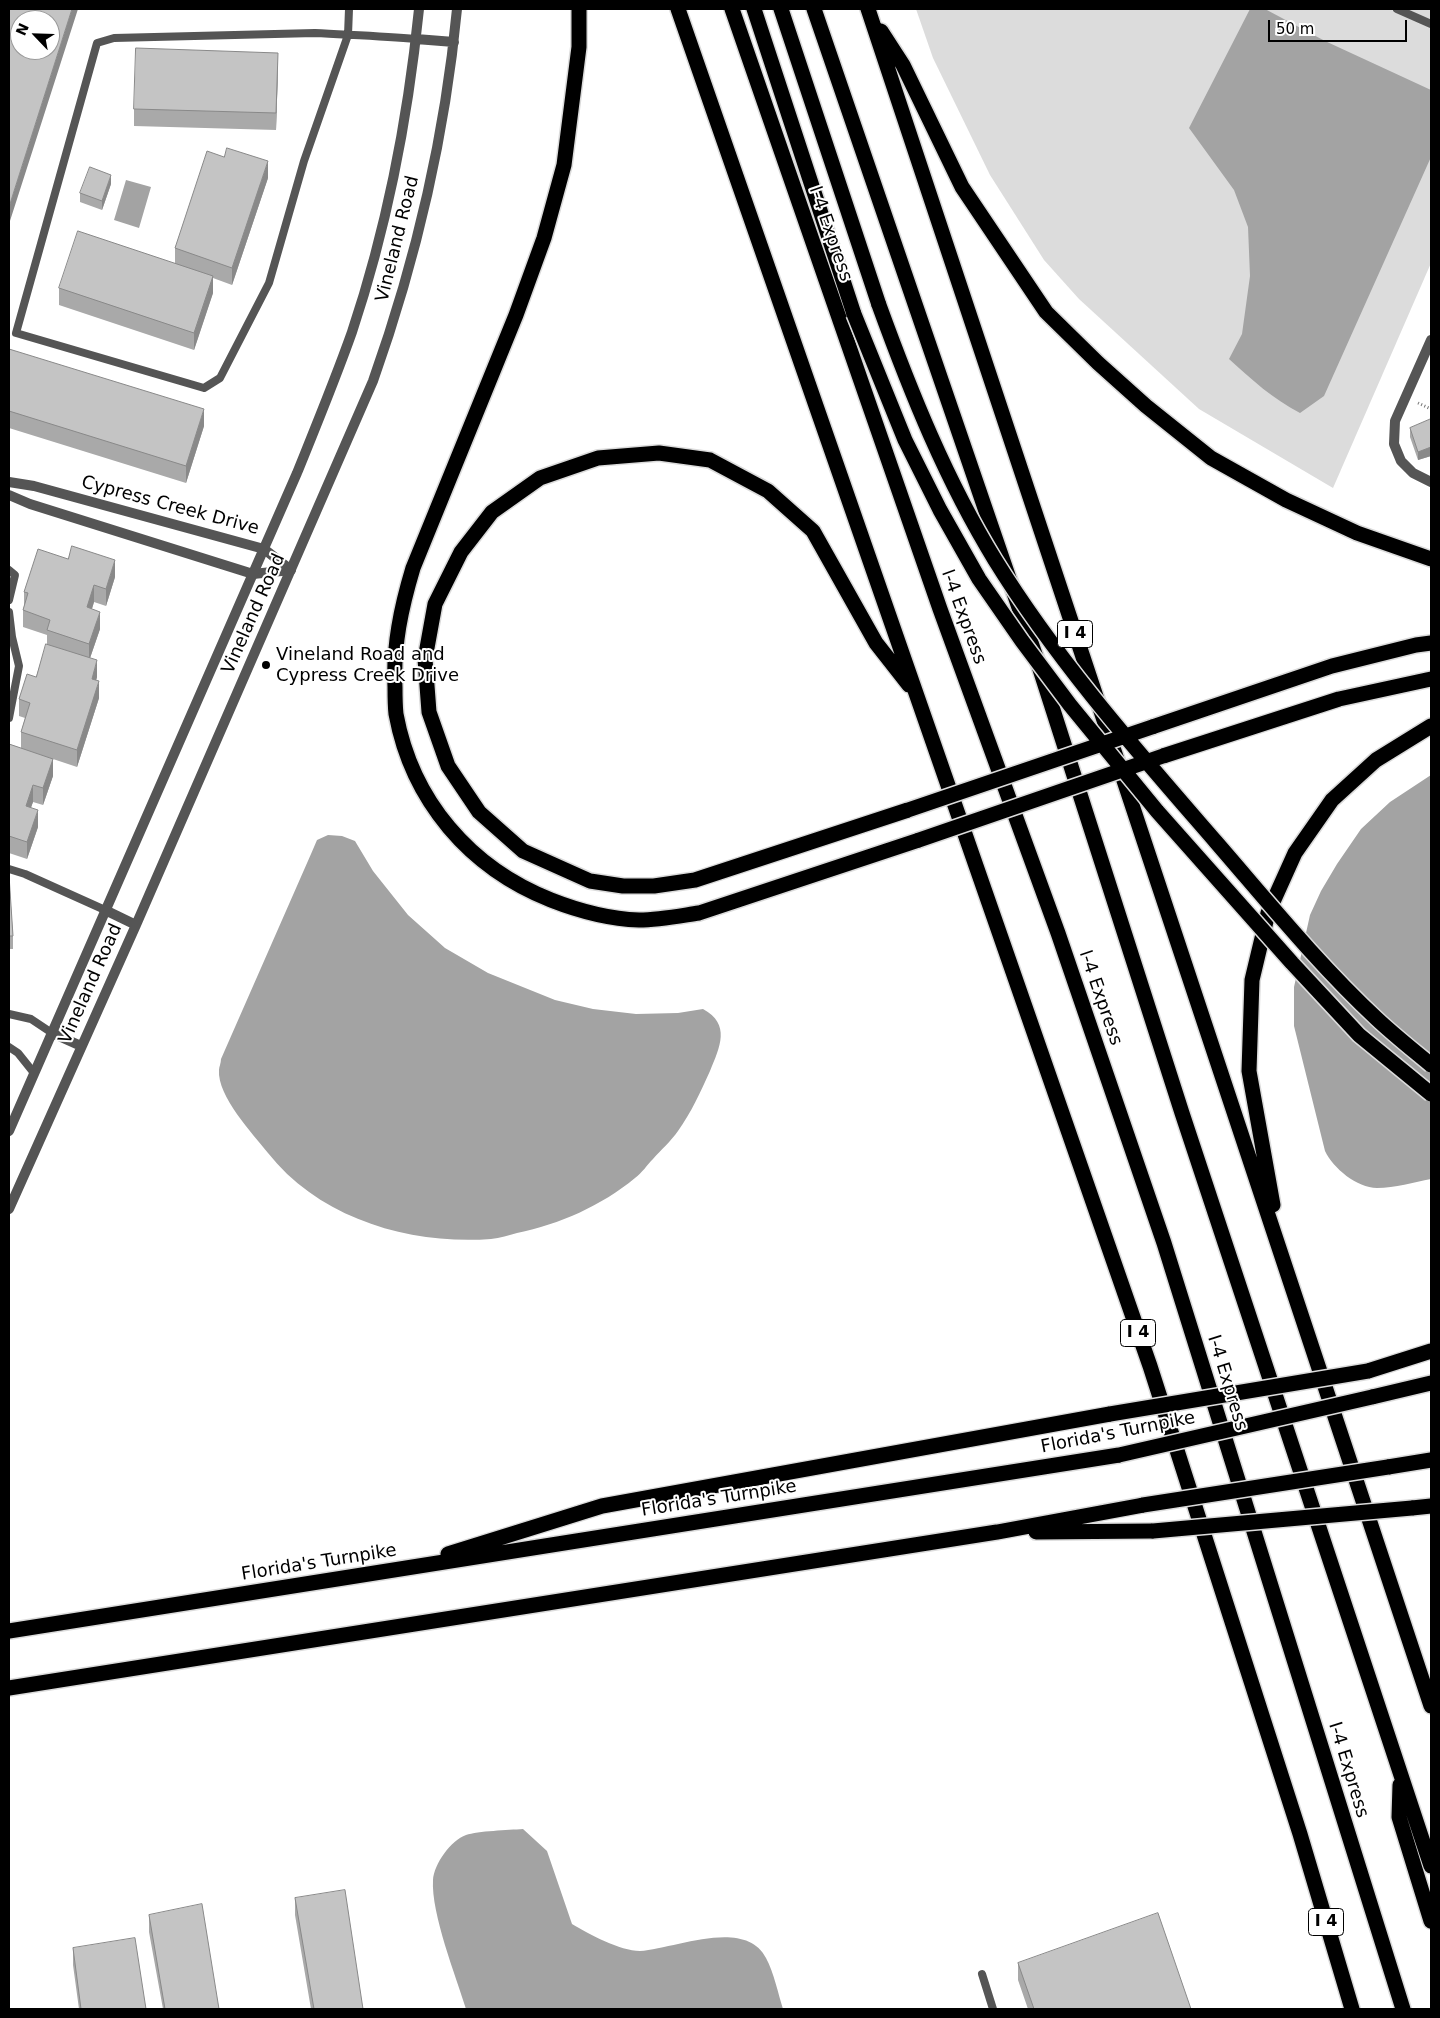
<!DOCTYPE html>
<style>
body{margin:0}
#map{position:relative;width:1440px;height:2018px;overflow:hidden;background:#fff;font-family:"DejaVu Sans",sans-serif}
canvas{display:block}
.frame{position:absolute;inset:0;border:10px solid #000;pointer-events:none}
.north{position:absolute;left:10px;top:10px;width:50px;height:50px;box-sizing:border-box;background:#fff;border:1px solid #999;border-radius:50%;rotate:294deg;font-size:14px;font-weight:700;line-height:20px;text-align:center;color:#000}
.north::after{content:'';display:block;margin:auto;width:18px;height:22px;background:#000;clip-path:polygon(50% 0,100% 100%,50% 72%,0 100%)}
.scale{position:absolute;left:1268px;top:20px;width:139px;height:22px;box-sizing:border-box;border:2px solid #000;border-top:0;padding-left:6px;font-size:15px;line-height:18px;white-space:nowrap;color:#000;-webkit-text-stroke:4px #fff;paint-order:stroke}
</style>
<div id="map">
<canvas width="1440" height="2018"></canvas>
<div class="frame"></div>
<div class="north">N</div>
<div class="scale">50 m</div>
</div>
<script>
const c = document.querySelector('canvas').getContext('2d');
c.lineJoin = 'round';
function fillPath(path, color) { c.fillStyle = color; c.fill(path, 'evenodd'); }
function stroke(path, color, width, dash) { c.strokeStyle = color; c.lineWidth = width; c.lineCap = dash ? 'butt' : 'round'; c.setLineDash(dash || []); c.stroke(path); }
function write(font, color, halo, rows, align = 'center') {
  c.font = font + ' "DejaVu Sans",sans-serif'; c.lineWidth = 4; c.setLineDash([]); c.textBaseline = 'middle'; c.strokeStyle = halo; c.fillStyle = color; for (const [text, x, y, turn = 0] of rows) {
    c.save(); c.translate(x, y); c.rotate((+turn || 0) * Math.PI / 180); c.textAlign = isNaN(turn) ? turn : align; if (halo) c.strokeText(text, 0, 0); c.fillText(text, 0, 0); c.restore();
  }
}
const green = new Path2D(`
 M 916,9 L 1431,9 L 1431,263 L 1333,488 L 1199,409 L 1079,299 L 1044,260 L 990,175 L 933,58 Z`);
const water = new Path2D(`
 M 1250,9 L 1265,9 L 1325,41 L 1431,90 L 1431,157 L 1324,396 L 1300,413 C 1273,399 1252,380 1229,359 L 1242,334 L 1250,276 L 1248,227 L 1234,190 L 1189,128 Z
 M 126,180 L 151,187 L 139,228 L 114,220 Z
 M 1431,775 L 1431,1179 C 1414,1182 1395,1188 1377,1188 C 1357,1188 1333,1168 1325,1151 L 1294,1026 L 1294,987 L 1310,915 L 1321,891 L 1337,864 L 1361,829 L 1390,802 Z
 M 328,835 L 342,836 L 355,841 L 373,871 L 408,915 L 445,948 L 488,973 L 555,1000 L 593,1009 L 636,1014 L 678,1013 L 703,1009 C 731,1024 720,1047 710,1071 C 701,1091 691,1113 678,1131 C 671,1141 661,1150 653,1159 C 647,1165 642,1173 635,1178 C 601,1206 560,1224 517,1233 C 509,1235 500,1238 491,1239 C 410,1245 320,1219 268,1153 C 253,1134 217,1096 219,1070 C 219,1067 221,1063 221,1059 L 311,854 L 317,840 Z
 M 523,1829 L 547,1851 L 572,1924 C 589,1934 620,1951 640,1951 C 674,1949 745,1917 766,1958 C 774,1973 778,1993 783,2009 L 466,2009 C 456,1976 431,1914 433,1880 C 434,1864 451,1840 466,1835 C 478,1831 508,1830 523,1829 Z`);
const path = new Path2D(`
 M 1418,403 L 1431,409`);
const service = new Path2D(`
 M 349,9 L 348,35 L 304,161 L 269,283 L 220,378 L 204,388 L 16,333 L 97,43 L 114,38 L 315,33 C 349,35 383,36 416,39
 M 1397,9 L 1431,24
 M 9,570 L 15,575 L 9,600
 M 9,612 L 12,637 L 19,666 L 9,718
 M 9,869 L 25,874 L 105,910
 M 9,1014 L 31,1019 L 52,1033
 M 9,1047 L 18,1053 L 34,1073
 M 982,1974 L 993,2009`);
const minor = new Path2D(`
 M 1431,340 L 1395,421 L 1394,444 L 1401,461 L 1413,473 L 1431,482
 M 9,482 L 34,486 L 264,549 L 291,570
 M 9,495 L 30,504 L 253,574 L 291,570`);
const tertiary = new Path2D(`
 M 416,39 L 454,42
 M 105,910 L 136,925
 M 52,1033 L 81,1046
 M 9,1131 L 297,473 C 316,426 335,380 352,332 C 387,227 408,118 419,9
 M 9,1209 L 136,925 L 373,381 C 416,260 445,136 457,9`);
const motorway = new Path2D(`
 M 579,9 L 579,47 L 564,165 L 544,238 L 516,315 L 413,568 C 401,608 393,646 395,687 C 395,696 395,705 396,714 C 412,801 470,868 551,900 C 579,911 609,919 639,920 C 659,920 679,916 699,913 L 919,840
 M 678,9 L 1150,1366 L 1300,1834 L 1352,2009
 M 732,9 L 940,609 L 1058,933 L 1164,1243 L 1403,2009
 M 754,9 L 854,314
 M 781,9 L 879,305
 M 814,9 L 1038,663 L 1182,1113 L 1431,1866
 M 868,9 L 1431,1706
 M 881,31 L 903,65 L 962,187 L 1046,312 L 1098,363 L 1146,406 L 1211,458 L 1286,500 L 1357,533 L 1431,559
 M 1152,727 L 1332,666 L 1416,645 L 1431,643
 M 1163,756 L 1339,699 L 1431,679
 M 908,810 L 695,880 L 654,886 L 623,886 L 590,881 L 523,851 L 479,812 L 448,766 L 429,712 L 425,659 L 435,604 L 461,552 L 492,512 L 540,478 L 598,458 L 659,453 L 710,460 L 768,491 L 813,531 L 876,643 L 909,685
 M 1273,1205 L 1249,1071 L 1252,980 L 1268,913 L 1295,853 L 1332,800 L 1376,760 L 1431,726
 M 1368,1371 L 1431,1351
 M 1372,1397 L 1431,1383
 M 1388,1467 L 1431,1460
 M 1412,1508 L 1431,1506
 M 1036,1532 L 1153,1531
 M 448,1554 L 602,1506 L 1110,1414
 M 9,1631 L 1119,1455
 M 9,1688 L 997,1532 L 1143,1505
 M 1400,1785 L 1399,1817 L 1431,1921`);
const motorwayBridge = new Path2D(`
 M 879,305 C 911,393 946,480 995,560 C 1058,662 1138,752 1216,842 C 1268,902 1319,965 1377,1019 C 1394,1035 1413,1050 1431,1065
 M 854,314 L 905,440 L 940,510 L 979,579 L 1022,641 L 1070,705 L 1157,811 L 1292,963 L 1359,1035 L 1431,1094
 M 908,810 L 1152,727
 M 919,840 L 1163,756
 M 1110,1414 L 1368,1371
 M 1119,1455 L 1372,1397
 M 1143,1505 L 1388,1467
 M 1153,1531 L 1412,1508`);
const wall = new Path2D(`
 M 278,69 L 276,130 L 134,126 L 134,109 Z
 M 268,178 L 232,285 L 213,278 L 213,293 L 194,350 L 59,305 L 59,288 L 175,263 L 175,248 Z
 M 111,184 L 102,210 L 80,202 L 80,193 Z
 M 9,349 L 204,426 L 186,483 L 9,428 Z
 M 1431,419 L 1431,456 L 1418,460 L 1410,437 L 1410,428 Z
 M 115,577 L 106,606 L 94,602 L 92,609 L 100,629 L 90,658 L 97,677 L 96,680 L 99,698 L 77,767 L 53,759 L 53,776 L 43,805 L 33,802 L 31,807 L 38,827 L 27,859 L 9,853 L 9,744 L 21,748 L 21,732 L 25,718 L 19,716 L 19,699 L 36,677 L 47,644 L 47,635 L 23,627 L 23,610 L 24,606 L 24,592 Z
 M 9,875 L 13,936 L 13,949 L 9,949 Z
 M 295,1898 L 363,2009 L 311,2009 L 295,1915 Z
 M 149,1915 L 219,2009 L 163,2009 L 149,1932 Z
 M 73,1948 L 146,2009 L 79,2009 L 73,1965 Z
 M 1018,1963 L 1191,2009 L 1028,2009 L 1018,1980 Z`);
const shadedWall = new Path2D(`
 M 72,9 L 78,9 L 9,224 L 9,207 Z
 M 278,53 L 278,69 L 276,130 L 276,113 Z
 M 268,161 L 268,178 L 232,285 L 232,268 Z
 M 111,175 L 111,184 L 102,210 L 102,201 Z
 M 213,276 L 213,293 L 194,350 L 194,333 Z
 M 204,409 L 204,426 L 186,483 L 186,466 Z
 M 1431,447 L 1431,456 L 1418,460 L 1418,452 Z
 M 115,560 L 115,577 L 106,606 L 106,589 Z
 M 94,585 L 94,602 L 87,624 L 87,607 Z
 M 100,612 L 100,629 L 89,661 L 89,644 Z
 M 97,660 L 97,677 L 92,696 L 92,679 Z
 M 99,681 L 99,698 L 77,767 L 77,750 Z
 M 53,759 L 53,776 L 43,805 L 43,788 Z
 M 33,785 L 33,802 L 26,822 L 26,806 Z
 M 38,810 L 38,827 L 27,859 L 27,842 Z`);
const building = new Path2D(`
 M 10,9 L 72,9 L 9,207 L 9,11 ZM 20,20 L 50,20 L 50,50 L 20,50 Z
 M 136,48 L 278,53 L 276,113 L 134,109 Z
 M 227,148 L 268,161 L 232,268 L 175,248 L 207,151 L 224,157 Z
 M 90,167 L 111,175 L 102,201 L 80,193 Z
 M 78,231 L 213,276 L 194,333 L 59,288 Z
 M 9,349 L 204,409 L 186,466 L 9,411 Z
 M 1431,419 L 1431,447 L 1418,452 L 1410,428 Z
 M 72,546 L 115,560 L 106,589 L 94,585 L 87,607 L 100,612 L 89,644 L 47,630 L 50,620 L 23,610 L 28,593 L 24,592 L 38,549 L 68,559 Z
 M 46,644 L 97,660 L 92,679 L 99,681 L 77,750 L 21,732 L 30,703 L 19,699 L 27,674 L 36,677 Z
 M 9,744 L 53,759 L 43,788 L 33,785 L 26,806 L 38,810 L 27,842 L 9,836 Z
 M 9,875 L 13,936 L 9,936 Z
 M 345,1890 L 363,2009 L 314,2009 L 295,1898 Z
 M 202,1904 L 219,2009 L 165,2009 L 149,1915 Z
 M 1158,1913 L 1191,2009 L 1034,2009 L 1018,1963 Z
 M 135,1938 L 146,2009 L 81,2009 L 73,1948 Z`);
const markers = [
 [266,665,5,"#000"]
];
const shields = [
 [1075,634,35],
 [1138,1333,35],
 [1326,1922,35]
];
const shieldNames = [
 ["I 4",1075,634],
 ["I 4",1138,1333],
 ["I 4",1326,1922]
];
const streetNames = [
 ["I-4 Express",830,234,71],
 ["Vineland Road",398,239,-76],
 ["Cypress Creek Drive",170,506,15],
 ["Vineland Road",254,614,-66],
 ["I-4 Express",963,617,70],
 ["Vineland Road",91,984,-66],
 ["I-4 Express",1100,998,71],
 ["I-4 Express",1227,1383,73],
 ["Florida's Turnpike",1118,1433,-11],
 ["Florida's Turnpike",719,1499,-9],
 ["Florida's Turnpike",319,1563,-9],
 ["I-4 Express",1348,1770,73]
];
const poiNames = [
 ["Vineland Road and",276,655],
 ["Cypress Creek Drive",276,676]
];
fillPath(green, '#dcdcdc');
fillPath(water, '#a3a3a3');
stroke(motorway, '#dbdbdb', 18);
stroke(path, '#777', 3, [1, 2.5]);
stroke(service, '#555', 8);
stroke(minor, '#555', 10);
stroke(tertiary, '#555', 10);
stroke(motorway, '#000', 15);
stroke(motorwayBridge, '#dbdbdb', 18, []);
stroke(motorwayBridge, '#000', 15);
fillPath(wall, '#a9a9a9');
fillPath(shadedWall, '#898989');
fillPath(building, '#c4c4c4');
stroke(building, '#898989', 1);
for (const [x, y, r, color] of markers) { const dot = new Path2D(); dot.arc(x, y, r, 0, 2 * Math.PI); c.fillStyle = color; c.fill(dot); stroke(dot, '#fff', 2); }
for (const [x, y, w] of shields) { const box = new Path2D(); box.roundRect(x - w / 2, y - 13.5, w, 27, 4); c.fillStyle = '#fff'; c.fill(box); stroke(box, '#000', 1); }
write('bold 16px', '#000', null, shieldNames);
write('18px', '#000', '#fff', streetNames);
write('18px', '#000', '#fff', poiNames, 'left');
</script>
